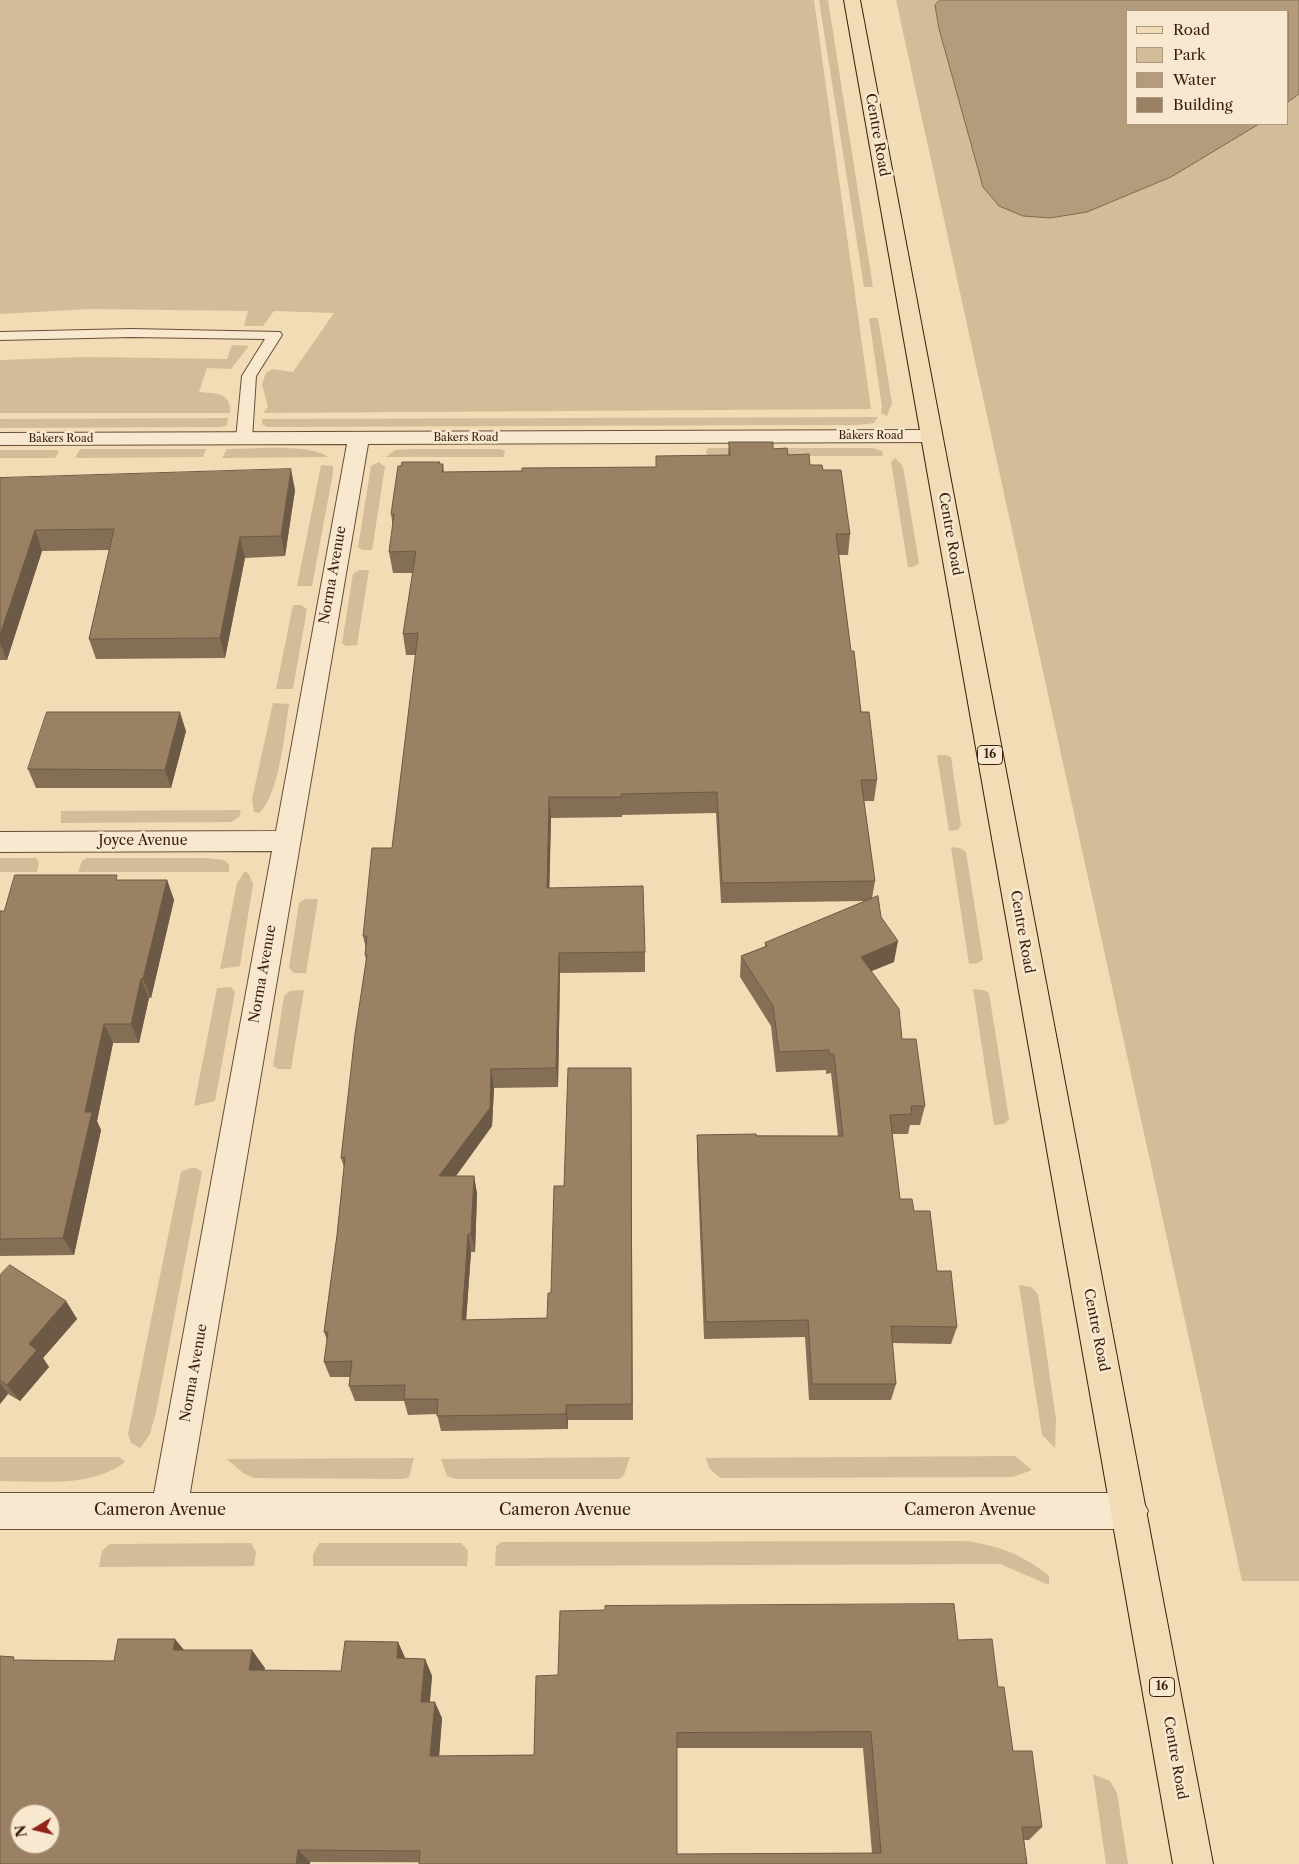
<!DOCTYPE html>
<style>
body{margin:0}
#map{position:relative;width:1299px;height:1864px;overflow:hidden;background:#f2dcb5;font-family:"Libre Caslon Text",serif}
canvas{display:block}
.legend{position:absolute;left:1126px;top:10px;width:162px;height:115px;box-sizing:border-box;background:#f7e8cf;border:1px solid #ac9781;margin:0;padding:6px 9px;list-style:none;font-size:15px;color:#3b1e0d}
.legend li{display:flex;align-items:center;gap:10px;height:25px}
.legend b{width:25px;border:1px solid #ac9781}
.north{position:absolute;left:10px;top:1804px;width:50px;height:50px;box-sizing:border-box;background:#f7e8cf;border:1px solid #ac9781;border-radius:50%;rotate:261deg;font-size:14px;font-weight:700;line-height:20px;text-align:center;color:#3b1e0d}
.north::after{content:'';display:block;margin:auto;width:18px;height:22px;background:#8f2418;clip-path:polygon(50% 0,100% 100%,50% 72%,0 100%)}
</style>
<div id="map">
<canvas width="1299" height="1864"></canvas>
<ul class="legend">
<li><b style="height:6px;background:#f2dcb5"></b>Road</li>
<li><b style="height:14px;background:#d3bc98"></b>Park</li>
<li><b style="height:14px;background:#b49b7c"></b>Water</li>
<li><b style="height:14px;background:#9a8164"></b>Building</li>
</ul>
<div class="north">N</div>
</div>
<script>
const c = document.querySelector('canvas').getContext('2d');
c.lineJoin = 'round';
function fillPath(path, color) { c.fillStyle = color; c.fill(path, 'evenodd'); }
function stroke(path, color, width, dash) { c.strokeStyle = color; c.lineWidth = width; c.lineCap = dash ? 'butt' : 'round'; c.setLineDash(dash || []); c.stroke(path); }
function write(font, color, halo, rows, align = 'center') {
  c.font = font + ' "Libre Caslon Text",serif'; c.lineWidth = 5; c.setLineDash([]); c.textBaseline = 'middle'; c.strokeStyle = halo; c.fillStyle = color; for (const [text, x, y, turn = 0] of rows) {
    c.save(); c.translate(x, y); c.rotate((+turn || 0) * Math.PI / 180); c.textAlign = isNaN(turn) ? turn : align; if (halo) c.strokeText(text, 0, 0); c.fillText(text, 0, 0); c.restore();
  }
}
const green = new Path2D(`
 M 0,0 L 814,0 L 871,409 L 263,413 L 268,407 L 262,384 L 266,373 L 272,369 L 293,372 L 334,313 L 274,311 L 263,326 L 244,326 L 248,311 L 90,309 L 0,314 Z
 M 819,0 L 828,0 L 873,287 L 864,287 Z
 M 896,0 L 1299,0 L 1299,1581 L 1242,1581 ZM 1128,11 L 1288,11 L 1288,124 L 1128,124 Z
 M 869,318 L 878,318 L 892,403 L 887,416 L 881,413 L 882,407 Z
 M 232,345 L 249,346 L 231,369 L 207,368 L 199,392 C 215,394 231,391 230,413 L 0,413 L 0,360 L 86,357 L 227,359 Z
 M 878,417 L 874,423 L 857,425 L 814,425 L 267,427 L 262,424 L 262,419 Z
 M 228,418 L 227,425 L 221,427 L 0,428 L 0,419 Z
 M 709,448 L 873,448 L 882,451 L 883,456 L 707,456 L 706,451 Z
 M 80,449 L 206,449 L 203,457 L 75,458 Z
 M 227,449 C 251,449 310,443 328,457 L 222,458 Z
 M 412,449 L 500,449 L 505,451 L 504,457 L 386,457 L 395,450 Z
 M 0,450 L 56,450 L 59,452 L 55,458 L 0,458 Z
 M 895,458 L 902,465 L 904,472 L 919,563 L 913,567 L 908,567 L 891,462 Z
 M 379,462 L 385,467 L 372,550 L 362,550 L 358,547 L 371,466 Z
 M 321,465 L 333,466 L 333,473 L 312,586 L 297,586 Z
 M 359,570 L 369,570 L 357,645 L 346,646 L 342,643 L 353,574 Z
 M 293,605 L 301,605 L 307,609 L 293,689 L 276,689 Z
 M 273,703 L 289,704 C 285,730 279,796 259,813 L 254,812 L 252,799 Z
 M 937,755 L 945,755 L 951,757 L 961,825 L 958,830 L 949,831 Z
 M 241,810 L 239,817 L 232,822 L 61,823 L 61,811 Z
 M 951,847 L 960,848 L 966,852 L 983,959 L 978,963 L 969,964 Z
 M 0,858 L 36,858 L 39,863 L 37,872 L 0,872 Z
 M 87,858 L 206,858 L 224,860 L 229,864 L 229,872 L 78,872 L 82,861 Z
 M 245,871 L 249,874 L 253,884 L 240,966 L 220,969 L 237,883 Z
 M 305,899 L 318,899 L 306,973 L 294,973 L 289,968 L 299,903 Z
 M 231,987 L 235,992 L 215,1101 L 194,1106 L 217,988 Z
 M 973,989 L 983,990 L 989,993 L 1009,1119 L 1004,1124 L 994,1125 Z
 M 304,990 L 291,1069 L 278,1069 L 273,1066 L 284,996 L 290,991 Z
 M 190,1168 L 196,1168 L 202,1172 L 156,1412 L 150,1434 L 140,1448 L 131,1443 L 128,1434 L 181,1172 Z
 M 1019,1285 L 1031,1287 L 1038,1294 L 1056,1419 L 1055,1448 L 1042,1435 Z
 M 1015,1456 L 1032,1470 L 1013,1477 L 720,1478 L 709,1468 L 706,1458 Z
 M 0,1457 L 119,1457 L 125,1462 C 90,1488 42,1481 0,1481 Z
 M 630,1457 L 624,1475 L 619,1479 L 456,1479 L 447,1476 L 441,1459 Z
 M 414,1458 L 409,1477 L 403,1479 L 254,1478 L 243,1473 L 227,1459 Z
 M 965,1541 C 997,1545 1024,1555 1049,1576 L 1049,1585 L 1000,1564 L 495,1566 L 496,1546 L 502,1542 Z
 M 251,1543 L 256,1552 L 254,1566 L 99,1567 L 102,1551 L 110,1544 Z
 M 319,1543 L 461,1543 L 468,1551 L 467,1566 L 313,1566 L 313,1555 Z
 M 1093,1774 L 1110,1781 L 1117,1793 L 1128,1864 L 1106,1864 Z`);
const water = new Path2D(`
 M 940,0 L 1299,0 L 1299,94 L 1288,102 L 1288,11 L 1128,11 L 1128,124 L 1259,124 L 1171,177 L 1087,212 L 1050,218 L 1023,216 L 999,206 L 983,187 L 939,29 L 935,5 Z`);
const service = new Path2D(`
 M 131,329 L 280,332 L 282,335 L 256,376 L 252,439 L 249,442 L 239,442 L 236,439 L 242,376 L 265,339 L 131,337 L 0,340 L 0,332 Z`);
const minor = new Path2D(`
 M 932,430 L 939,432 L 942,436 L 939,440 L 932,442 L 368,444 L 187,1510 L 181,1522 L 169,1528 L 157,1522 L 151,1510 L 272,851 L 0,852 L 0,832 L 276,831 L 347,444 L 0,445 L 0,433 Z`);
const tertiary = new Path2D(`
 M 0,1493 L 1130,1493 L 1142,1499 L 1148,1511 L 1142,1523 L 1130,1529 L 0,1529 Z`);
const primary = new Path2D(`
 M 844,0 L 860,0 L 1213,1864 L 1173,1864 Z`);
const wall = new Path2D(`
 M 729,442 L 773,449 L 823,470 L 850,534 L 848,555 L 839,555 L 851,651 L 861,712 L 877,780 L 874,801 L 864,801 L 875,881 L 872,898 L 881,917 L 894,962 L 871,971 L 902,1039 L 925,1106 L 920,1125 L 910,1125 L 908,1134 L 892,1134 L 900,1199 L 914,1211 L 937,1271 L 957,1327 L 951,1344 L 892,1343 L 896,1384 L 891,1400 L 809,1400 L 805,1337 L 704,1339 L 697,1154 L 697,1135 L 838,1136 L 831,1073 L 826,1074 L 826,1070 L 776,1072 L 771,1026 L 740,977 L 741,956 L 765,947 L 765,943 L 865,901 L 721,903 L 716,813 L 622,815 L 622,817 L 551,818 L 549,888 L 645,952 L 645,972 L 560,973 L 558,1087 L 494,1088 L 492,1126 L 456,1176 L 474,1176 L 477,1194 L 475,1252 L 471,1252 L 466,1320 L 547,1318 L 551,1293 L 564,1186 L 631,1068 L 633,1420 L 568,1420 L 568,1429 L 441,1431 L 437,1414 L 408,1415 L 404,1401 L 355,1401 L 349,1386 L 350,1377 L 330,1377 L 324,1362 L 327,1340 L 324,1332 L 337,1235 L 344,1167 L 341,1158 L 366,960 L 365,955 L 366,949 L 363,936 L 392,848 L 416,655 L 406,655 L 403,634 L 413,573 L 393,573 L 389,552 L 393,527 L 391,514 L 440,464 L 443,464 L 444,472 L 522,471 L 656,467 L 728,455 Z
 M 0,478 L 295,490 L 285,556 L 245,558 L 225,658 L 96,659 L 89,639 L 109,550 L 42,551 L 7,660 L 0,660 Z
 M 186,731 L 171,788 L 36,788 L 28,769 Z
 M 119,880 L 167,880 L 174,900 L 151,998 L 149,998 L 139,1043 L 113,1043 L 97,1121 L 101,1130 L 74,1255 L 0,1256 L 0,911 L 4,911 Z
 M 0,1275 L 66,1301 L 77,1319 L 43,1358 L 49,1367 L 20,1401 L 8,1394 L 0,1404 Z
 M 958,1640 L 998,1687 L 1013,1751 L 1042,1827 L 1029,1840 L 1024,1840 L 1027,1864 L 310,1862 L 310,1864 L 0,1864 L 17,1660 L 114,1661 L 185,1650 L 265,1668 L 264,1670 L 341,1671 L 398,1642 L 405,1658 L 425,1659 L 432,1676 L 430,1702 L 442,1718 L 439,1756 L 534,1755 L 558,1675 ZM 677,1748 L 863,1748 L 872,1853 L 677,1854 Z`);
const shadedWall = new Path2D(`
 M 291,469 L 295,490 L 285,556 L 281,536 Z
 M 35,530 L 42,551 L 7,660 L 0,643 L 0,635 Z
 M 240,537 L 245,558 L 225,658 L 220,638 Z
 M 180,712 L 186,731 L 171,788 L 165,770 Z
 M 549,797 L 551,818 L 549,908 L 547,888 Z
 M 167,880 L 174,900 L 151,998 L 143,979 Z
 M 898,941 L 894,962 L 857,977 L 861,957 Z
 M 559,953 L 560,973 L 558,1087 L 556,1068 Z
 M 141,979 L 149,998 L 139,1043 L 131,1024 Z
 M 104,1024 L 113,1043 L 97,1121 L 101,1130 L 74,1255 L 63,1238 L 85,1112 Z
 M 491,1069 L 494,1088 L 492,1126 L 443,1194 L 439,1176 Z
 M 474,1176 L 477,1194 L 475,1252 L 471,1234 Z
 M 468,1234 L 471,1252 L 465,1336 L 462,1320 Z
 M 66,1301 L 77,1319 L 43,1358 L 49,1367 L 20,1401 L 7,1385 L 29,1344 Z
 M 0,1383 L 8,1394 L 0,1404 Z
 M 566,1405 L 568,1420 L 568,1429 L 566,1414 Z
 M 175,1639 L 190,1657 L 173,1650 Z
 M 398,1642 L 406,1660 L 397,1658 Z
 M 252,1650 L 265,1668 L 261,1687 L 249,1670 Z
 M 425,1659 L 432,1676 L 428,1719 L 421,1702 Z
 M 435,1702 L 442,1718 L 438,1771 L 430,1756 Z
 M 298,1850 L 310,1862 L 310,1864 L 296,1864 Z`);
const building = new Path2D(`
 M 729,442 L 773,442 L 773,449 L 787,448 L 788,455 L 809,454 L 810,465 L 822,465 L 823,470 L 841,470 L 850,534 L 836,534 L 851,651 L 854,651 L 861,712 L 869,712 L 877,780 L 861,780 L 875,881 L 722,883 L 717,792 L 621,794 L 622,797 L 549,797 L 547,888 L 643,886 L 645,952 L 559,953 L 556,1068 L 491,1069 L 490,1108 L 439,1176 L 474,1176 L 471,1234 L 468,1234 L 462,1320 L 547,1318 L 548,1293 L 551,1293 L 554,1186 L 564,1186 L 568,1068 L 631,1068 L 632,1404 L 566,1405 L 566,1414 L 437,1416 L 438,1399 L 404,1399 L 405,1385 L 349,1386 L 352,1361 L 324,1362 L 328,1332 L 324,1332 L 337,1235 L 345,1157 L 341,1158 L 355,1034 L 367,955 L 365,955 L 367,936 L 363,936 L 372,848 L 392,848 L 418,633 L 403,634 L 416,551 L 389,552 L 394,514 L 391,514 L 398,466 L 401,466 L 402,462 L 440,462 L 439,464 L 443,464 L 442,472 L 522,471 L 522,468 L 656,467 L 656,456 L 730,455 Z
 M 291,469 L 281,536 L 240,537 L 220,638 L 89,639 L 114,529 L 35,530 L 0,635 L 0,478 Z
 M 47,712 L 180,712 L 165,770 L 28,769 Z
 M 15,875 L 117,875 L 116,880 L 167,880 L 143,979 L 141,979 L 131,1024 L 104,1024 L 85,1112 L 92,1112 L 63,1238 L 0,1239 L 0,911 L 4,911 Z
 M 878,896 L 881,917 L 898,941 L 861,957 L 899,1009 L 902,1039 L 916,1039 L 925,1106 L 911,1106 L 912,1114 L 890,1115 L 900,1199 L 912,1199 L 914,1211 L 930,1211 L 937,1271 L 951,1271 L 957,1327 L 891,1326 L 896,1384 L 812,1384 L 808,1320 L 706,1322 L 697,1135 L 756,1134 L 757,1136 L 843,1136 L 834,1054 L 829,1054 L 829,1050 L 779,1052 L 773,1006 L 741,956 L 767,946 L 765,943 Z
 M 10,1265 L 66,1301 L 29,1344 L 37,1350 L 7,1385 L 0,1380 L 0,1275 Z
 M 954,1604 L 958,1640 L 992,1639 L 998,1687 L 1004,1687 L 1013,1751 L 1032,1751 L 1042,1827 L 1022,1827 L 1027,1864 L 419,1864 L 420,1851 L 298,1850 L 296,1864 L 0,1864 L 0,1656 L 14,1657 L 13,1660 L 114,1661 L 118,1639 L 175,1639 L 173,1650 L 252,1650 L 249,1670 L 341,1671 L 345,1641 L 398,1642 L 397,1658 L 425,1659 L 421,1702 L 435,1702 L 430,1756 L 534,1755 L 536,1676 L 558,1675 L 560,1611 L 605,1610 L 605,1606 ZM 871,1732 L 881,1853 L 677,1854 L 677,1733 ZM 20,1814 L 50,1814 L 50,1844 L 20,1844 Z`);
const farStreetnames = [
 ["Bakers Road",871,436],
 ["Bakers Road",466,438],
 ["Bakers Road",61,439]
];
const shields = [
 [990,755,25],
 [1162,1687,25]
];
const shieldNames = [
 ["16",990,755],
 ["16",1162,1687]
];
const streetNames = [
 ["Centre Road",877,135,80],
 ["Centre Road",950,534,80],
 ["Norma Avenue",333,575,-80],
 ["Joyce Avenue",143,841],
 ["Centre Road",1022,932,80],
 ["Norma Avenue",263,974,-80],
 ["Centre Road",1096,1330,79],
 ["Norma Avenue",194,1373,-80],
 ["Centre Road",1175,1758,80]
];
const nearStreetnames = [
 ["Cameron Avenue",160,1510],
 ["Cameron Avenue",565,1510],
 ["Cameron Avenue",970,1510]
];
fillPath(green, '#d3bc98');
fillPath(water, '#b49b7c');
stroke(water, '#846950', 1);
stroke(service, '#694e37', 2);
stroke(minor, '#694e37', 2);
stroke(tertiary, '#694e37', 2);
stroke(primary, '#3b1e0d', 2);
fillPath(service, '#f7e8cf');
fillPath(minor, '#f7e8cf');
fillPath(tertiary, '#f7e8cf');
fillPath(primary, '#f2dcb5');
fillPath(wall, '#846f56');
fillPath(shadedWall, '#6c5a46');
fillPath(building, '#9a8164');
stroke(building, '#6c5a46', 1);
write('11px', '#3b1e0d', '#f7e8cf', farStreetnames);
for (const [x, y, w] of shields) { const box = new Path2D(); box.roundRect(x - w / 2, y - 9.5, w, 19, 4); c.fillStyle = '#f7e8cf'; c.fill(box); stroke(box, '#3b1e0d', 1); }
write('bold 12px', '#3b1e0d', null, shieldNames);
write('14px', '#3b1e0d', '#f7e8cf', streetNames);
write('16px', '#3b1e0d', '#f7e8cf', nearStreetnames);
</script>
